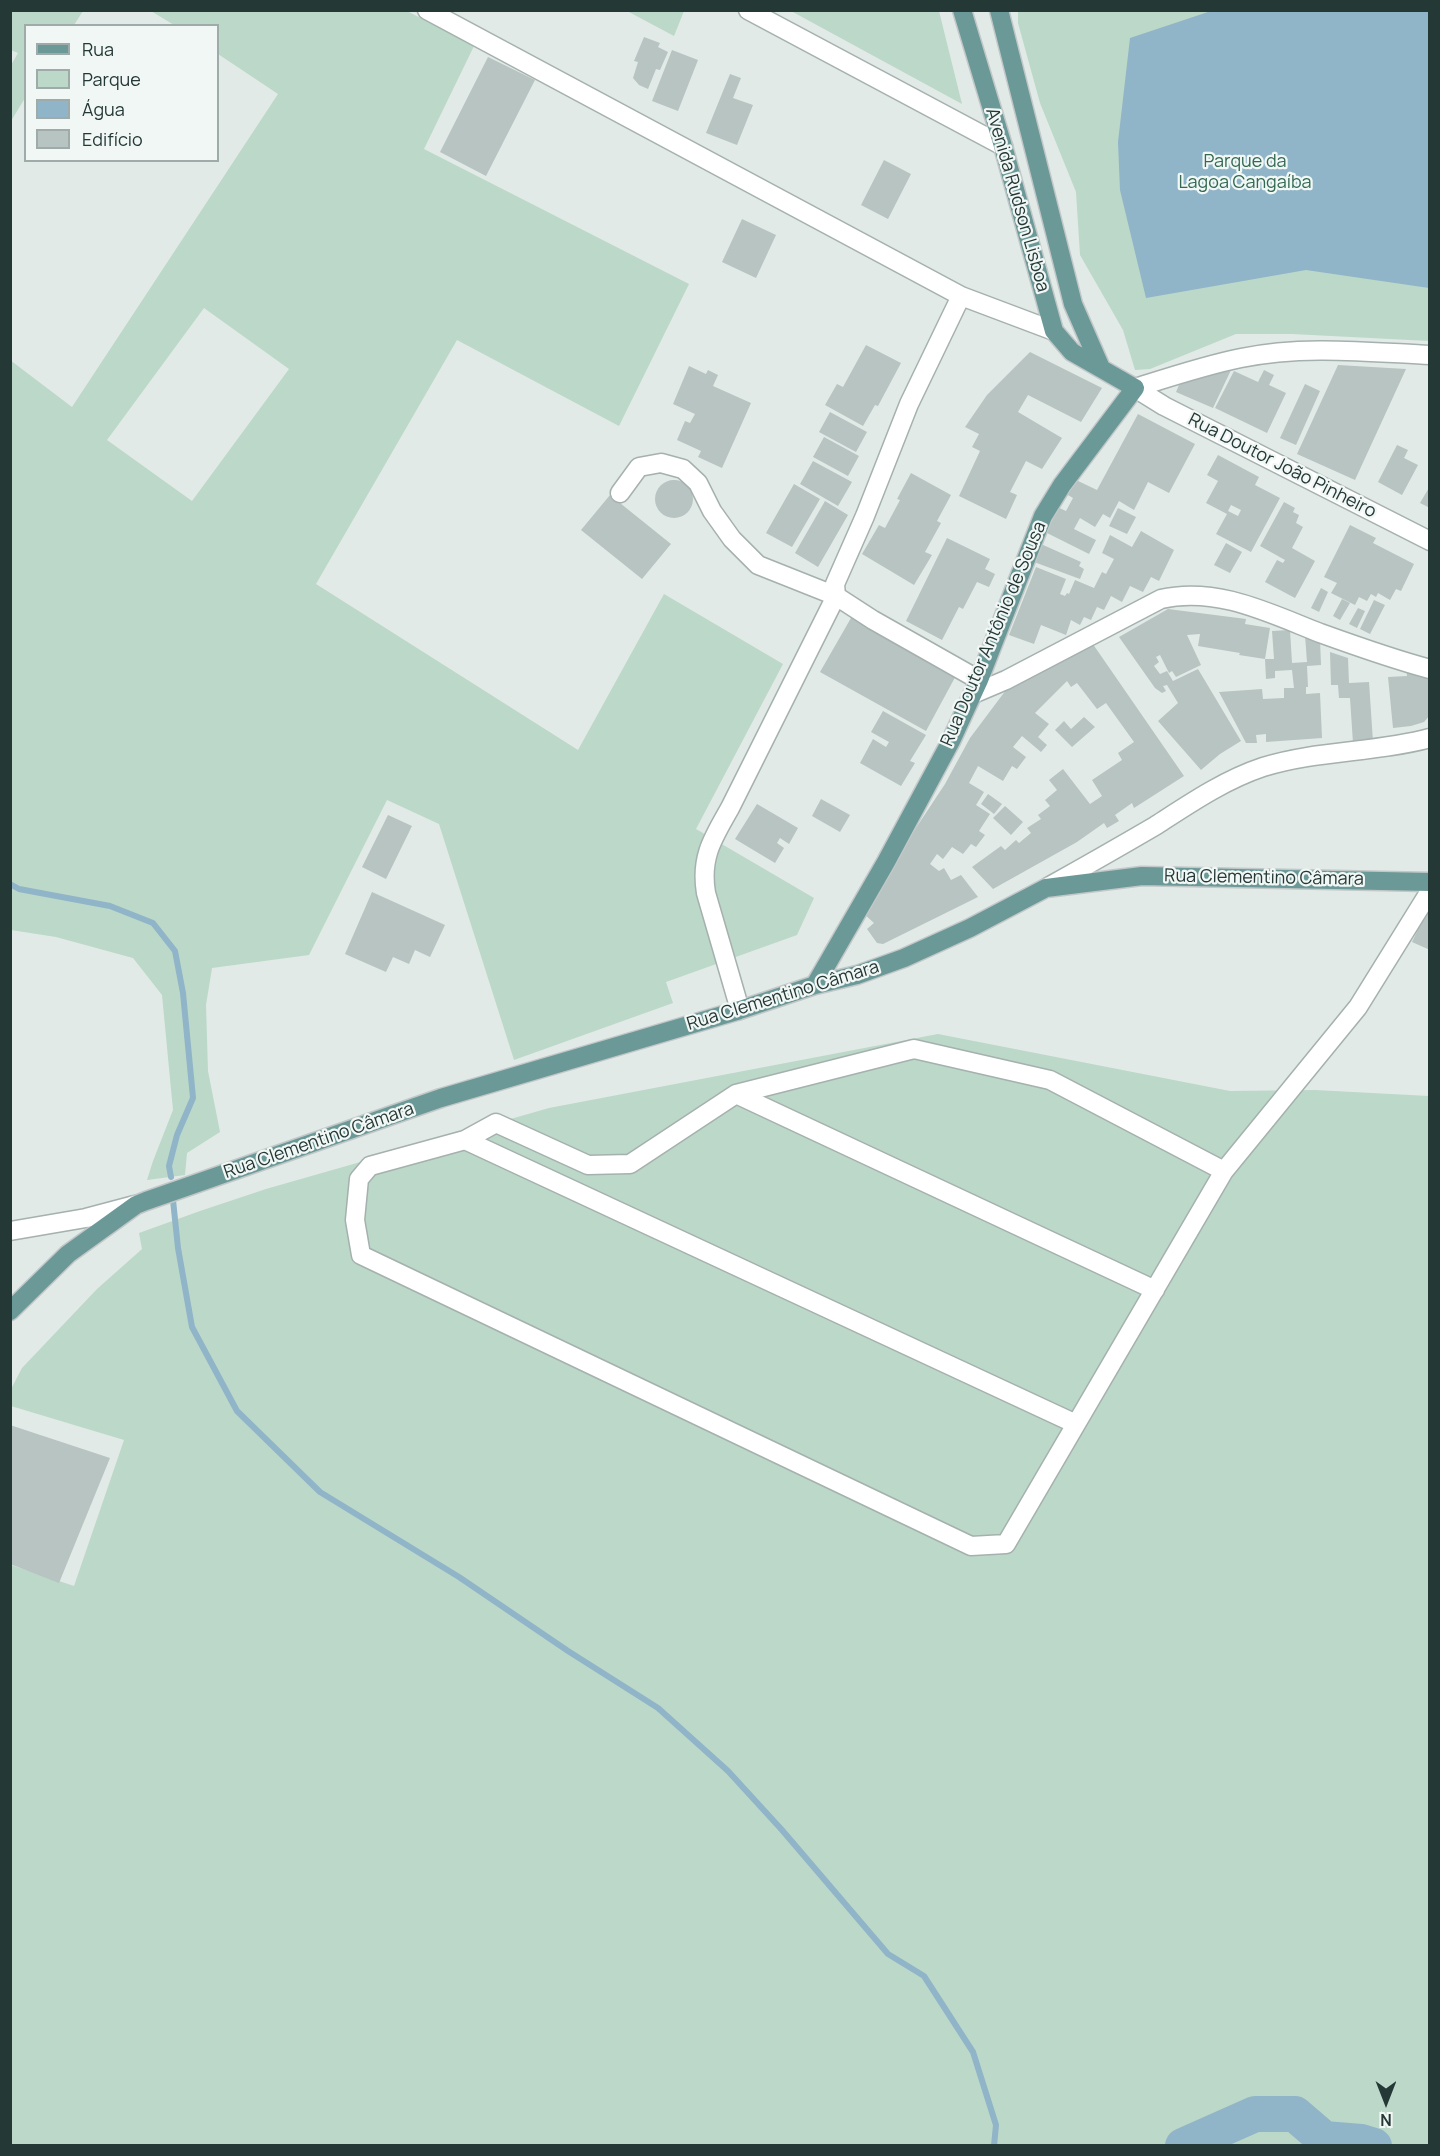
<!DOCTYPE html>
<meta charset="utf-8">
<style>
body{margin:0}
#map{position:relative;width:1440px;height:2156px;overflow:hidden;background:#e1eae7;font-family:Manrope,sans-serif}
canvas{display:block}
.frame{position:absolute;inset:0;border:12px solid #243836;pointer-events:none}
.legend{position:absolute;left:24px;top:24px;width:195px;height:138px;box-sizing:border-box;background:#f1f7f5;border:2px solid #9faba9;margin:0;padding:8px 10px;list-style:none;font-size:18px;color:#243836}
.legend li{display:flex;align-items:center;gap:12px;height:30px}
.legend b{width:30px;border:2px solid #9faba9}
.north{position:absolute;left:1356px;top:2072px;width:60px;height:60px;-webkit-text-stroke:4px #f1f7f5;paint-order:stroke;rotate:180deg;font-size:16px;font-weight:700;line-height:24px;text-align:center;color:#243836}
.north::after{content:'';display:block;margin:auto;width:21px;height:27px;background:#243836;clip-path:polygon(50% 0,100% 100%,50% 72%,0 100%)}
</style>
<div id="map">
<canvas width="1440" height="2156"></canvas>
<div class="frame"></div>
<ul class="legend">
<li><b style="height:8px;background:#6b9997"></b>Rua</li>
<li><b style="height:16px;background:#bcd8c9"></b>Parque</li>
<li><b style="height:16px;background:#90b4c8"></b>Água</li>
<li><b style="height:16px;background:#b7c4c1"></b>Edifício</li>
</ul>
<div class="north">N</div>
</div>
<script>
const c = document.querySelector('canvas').getContext('2d');
c.lineJoin = 'round';
function fillPath(path, color) { c.fillStyle = color; c.fill(path, 'evenodd'); }
function stroke(path, color, width, dash) { c.strokeStyle = color; c.lineWidth = width; c.lineCap = dash ? 'butt' : 'round'; c.setLineDash(dash || []); c.stroke(path); }
function write(font, color, halo, rows, align = 'center') {
  c.font = font + ' Manrope,sans-serif'; c.lineWidth = 4.5; c.setLineDash([]); c.textBaseline = 'middle'; c.strokeStyle = halo; c.fillStyle = color; for (const [text, x, y, turn = 0] of rows) {
    c.save(); c.translate(x, y); c.rotate((+turn || 0) * Math.PI / 180); c.textAlign = isNaN(turn) ? turn : align; if (halo) c.strokeText(text, 0, 0); c.fillText(text, 0, 0); c.restore();
  }
}
const green = new Path2D(`
 M 11,10 L 83,11 L 74,25 L 26,26 L 25,98 L 11,121 L 11,65 L 18,53 L 11,50 Z
 M 151,11 L 407,11 L 474,46 L 424,149 L 689,284 L 619,426 L 457,340 L 316,584 L 578,750 L 664,594 L 783,664 L 696,829 L 814,898 L 797,935 L 666,982 L 673,1003 L 514,1060 L 439,824 L 387,800 L 309,955 L 212,968 L 206,1005 L 208,1071 L 220,1132 L 187,1153 L 185,1175 L 147,1180 L 153,1161 L 173,1110 L 162,995 L 133,958 L 56,937 L 11,930 L 10,360 L 72,407 L 278,94 L 218,54 L 218,26 L 174,25 ZM 204,308 L 289,369 L 192,501 L 107,440 Z
 M 627,11 L 684,10 L 684,11 L 674,36 Z
 M 791,11 L 939,11 L 962,104 Z
 M 1018,11 L 1429,11 L 1429,341 L 1292,334 L 1236,334 L 1150,369 L 1135,370 L 1123,330 L 1080,255 L 1076,192 L 1040,103 L 1018,23 Z
 M 938,1034 L 1230,1091 L 1315,1090 L 1429,1096 L 1429,2145 L 11,2145 L 11,1565 L 74,1586 L 124,1440 L 11,1406 L 10,1391 L 22,1368 L 97,1289 L 142,1249 L 139,1233 L 200,1211 L 266,1189 L 549,1108 Z`);
const water = new Path2D(`
 M 1214,10 L 1429,11 L 1429,288 L 1306,270 L 1146,298 L 1120,190 L 1118,142 L 1130,38 Z`);
const stream = new Path2D(`
 M 10,884 L 19,889 L 110,906 L 153,923 L 175,951 L 183,993 L 193,1098 L 177,1135 L 169,1166 L 171,1177
 M 173,1200 L 178,1248 L 192,1327 L 237,1411 L 320,1492 L 459,1577 L 568,1651 L 658,1708 L 728,1771 L 782,1830 L 888,1954 L 924,1976 L 973,2052 L 996,2125 L 994,2146`);
const river = new Path2D(`
 M 1183,2146 L 1255,2114 L 1295,2114 L 1324,2139 L 1361,2142 L 1374,2146`);
const building = new Path2D(`
 M 644,37 L 660,43 L 658,47 L 668,52 L 660,70 L 656,69 L 648,89 L 639,85 L 633,78 L 638,62 L 634,61 Z
 M 672,50 L 698,60 L 678,111 L 652,101 Z
 M 488,57 L 535,80 L 486,176 L 440,152 Z
 M 730,74 L 741,78 L 733,98 L 753,105 L 737,145 L 706,133 Z
 M 884,160 L 911,174 L 888,219 L 861,205 Z
 M 742,219 L 776,235 L 756,278 L 722,262 Z
 M 866,345 L 901,363 L 878,406 L 875,405 L 863,426 L 825,405 L 837,384 L 843,387 Z
 M 1030,352 L 1102,388 L 1081,422 L 1028,395 L 1018,412 L 1062,438 L 1042,469 L 1026,461 L 1010,492 L 1017,495 L 1006,519 L 959,496 L 980,451 L 972,447 L 979,434 L 965,427 L 987,395 Z
 M 1338,365 L 1406,369 L 1355,480 L 1297,454 Z
 M 689,366 L 706,374 L 708,370 L 718,375 L 713,386 L 751,403 L 722,468 L 698,457 L 701,451 L 677,440 L 685,421 L 690,423 L 695,414 L 673,404 Z
 M 1222,368 L 1232,368 L 1213,408 L 1176,392 L 1179,385 Z
 M 1264,370 L 1274,375 L 1269,385 L 1286,393 L 1267,433 L 1215,408 L 1234,371 L 1258,382 Z
 M 1305,384 L 1320,391 L 1296,445 L 1280,438 Z
 M 830,412 L 867,432 L 856,452 L 819,432 Z
 M 1138,414 L 1195,444 L 1169,493 L 1148,482 L 1134,510 L 1119,501 L 1110,518 L 1103,514 L 1095,527 L 1080,518 L 1074,529 L 1096,540 L 1089,554 L 1043,531 L 1055,506 L 1066,511 L 1073,498 L 1063,492 L 1076,480 L 1097,490 Z
 M 824,437 L 859,456 L 848,476 L 813,457 Z
 M 1397,445 L 1408,450 L 1404,458 L 1418,465 L 1402,495 L 1378,482 Z
 M 1218,455 L 1259,477 L 1255,485 L 1280,498 L 1251,552 L 1216,534 L 1227,514 L 1206,503 L 1218,481 L 1207,475 ZM 1231,505 L 1241,510 L 1238,516 L 1228,511 Z
 M 813,461 L 852,482 L 838,506 L 800,484 Z
 M 911,473 L 951,495 L 937,521 L 941,523 L 925,552 L 932,555 L 914,585 L 862,554 L 879,525 L 885,528 L 900,500 L 897,499 Z
 M655 499a19 19 0 1 1 38 0a19 19 0 1 1-38 0Z
 M 794,484 L 820,499 L 792,547 L 766,533 Z
 M 1430,486 L 1430,508 L 1420,503 Z
 M 610,495 L 671,544 L 642,579 L 581,530 Z
 M 825,501 L 848,515 L 818,567 L 795,553 Z
 M 1284,502 L 1295,508 L 1293,512 L 1299,515 L 1296,523 L 1303,527 L 1292,548 L 1315,561 L 1295,598 L 1265,582 L 1277,560 L 1283,563 L 1285,560 L 1260,546 Z
 M 1118,508 L 1136,517 L 1127,534 L 1109,526 Z
 M 1350,525 L 1376,538 L 1373,543 L 1414,564 L 1401,591 L 1396,589 L 1390,600 L 1378,593 L 1376,597 L 1371,594 L 1367,601 L 1359,597 L 1355,605 L 1331,593 L 1337,583 L 1324,577 Z
 M 1141,531 L 1174,550 L 1159,581 L 1151,577 L 1143,592 L 1130,586 L 1122,602 L 1111,596 L 1104,610 L 1097,607 L 1091,620 L 1084,617 L 1080,625 L 1071,620 L 1066,635 L 1041,625 L 1034,644 L 1009,635 L 1036,567 L 1066,579 L 1060,594 L 1065,596 L 1067,593 L 1069,594 L 1075,580 L 1094,588 L 1102,572 L 1106,574 L 1114,559 L 1102,553 L 1110,535 L 1132,547 Z
 M 947,538 L 990,559 L 985,569 L 995,574 L 989,587 L 977,582 L 963,609 L 959,607 L 942,640 L 906,621 Z
 M 1226,543 L 1242,552 L 1230,573 L 1214,565 Z
 M 1041,544 L 1081,562 L 1079,566 L 1084,569 L 1080,579 L 1034,562 Z
 M 1321,588 L 1328,592 L 1319,612 L 1311,608 Z
 M 1342,599 L 1350,603 L 1340,620 L 1333,616 Z
 M 1374,600 L 1385,605 L 1370,634 L 1360,629 Z
 M 1358,608 L 1365,611 L 1357,628 L 1349,624 Z
 M 1168,609 L 1246,619 L 1245,624 L 1270,628 L 1265,659 L 1274,659 L 1272,631 L 1290,630 L 1292,663 L 1307,662 L 1305,635 L 1320,640 L 1321,665 L 1307,666 L 1308,687 L 1306,687 L 1306,694 L 1320,693 L 1322,738 L 1266,742 L 1266,734 L 1256,735 L 1257,743 L 1246,743 L 1219,692 L 1262,689 L 1263,699 L 1284,698 L 1284,688 L 1294,688 L 1292,670 L 1275,671 L 1275,678 L 1266,679 L 1265,659 L 1239,655 L 1240,653 L 1198,646 L 1200,634 L 1187,635 L 1201,665 L 1176,677 L 1172,671 L 1169,673 L 1160,655 L 1156,657 L 1159,662 L 1154,666 L 1160,674 L 1167,671 L 1173,681 L 1198,669 L 1241,741 L 1220,754 L 1201,770 L 1158,721 L 1178,703 L 1167,685 L 1163,686 L 1166,691 L 1162,693 L 1155,688 L 1119,637 Z
 M 855,611 L 959,670 L 926,731 L 820,672 Z
 M 1088,637 L 1184,776 L 1134,808 L 1132,803 L 1115,815 L 1119,821 L 1107,828 L 1104,823 L 1077,842 L 993,889 L 972,867 L 1001,846 L 1005,850 L 1016,840 L 1019,843 L 1031,833 L 1027,828 L 1041,819 L 1038,815 L 1050,806 L 1045,800 L 1057,790 L 1049,780 L 1063,769 L 1090,804 L 1102,796 L 1092,780 L 1122,760 L 1118,753 L 1134,742 L 1106,703 L 1097,709 L 1077,683 L 1071,687 L 1067,681 L 1035,713 L 1049,724 L 1038,737 L 1047,745 L 1041,752 L 1022,736 L 1013,747 L 1026,757 L 1017,769 L 1012,766 L 1003,781 L 978,766 L 969,783 L 984,792 L 976,805 L 990,814 L 979,831 L 985,835 L 976,847 L 971,844 L 963,854 L 952,847 L 943,859 L 937,854 L 930,864 L 939,871 L 944,868 L 951,880 L 961,875 L 978,897 L 883,944 L 877,943 L 867,929 L 874,923 L 861,911 L 945,784 L 970,738 L 1006,690 Z
 M 1330,652 L 1348,658 L 1349,683 L 1369,682 L 1373,742 L 1353,743 L 1350,698 L 1339,698 L 1338,685 L 1331,685 Z
 M 1406,668 L 1430,679 L 1430,715 L 1424,722 L 1411,726 L 1393,728 L 1388,677 L 1407,676 Z
 M 883,711 L 926,735 L 910,761 L 915,763 L 901,786 L 860,763 L 873,739 L 886,747 L 889,742 L 871,732 Z
 M 1084,717 L 1095,727 L 1072,747 L 1055,730 L 1064,721 L 1071,729 Z
 M 988,794 L 1002,804 L 994,814 L 981,804 Z
 M 821,799 L 850,815 L 840,832 L 812,816 Z
 M 757,804 L 798,828 L 789,844 L 780,838 L 777,843 L 784,848 L 775,863 L 735,839 Z
 M 1005,806 L 1023,822 L 1011,835 L 993,818 Z
 M 388,815 L 412,826 L 386,879 L 362,867 Z
 M 372,892 L 445,925 L 430,957 L 415,950 L 409,964 L 393,957 L 386,972 L 345,954 Z
 M 1430,904 L 1430,950 L 1412,942 Z
 M 10,1425 L 110,1458 L 59,1583 L 10,1564 Z`);
const minor = new Path2D(`
 M 427,10 L 961,296 L 1054,331
 M 748,10 L 1003,146
 M 1135,388 L 1164,406 L 1430,541
 M 1135,388 C 1170,377 1206,365 1241,358 C 1303,345 1368,352 1430,355
 M 620,493 L 639,467 L 661,463 L 683,469 L 698,483 L 712,511 L 732,539 L 758,565 L 836,596 L 873,620 L 979,680
 M 973,694 L 1006,680 L 1161,599 C 1216,586 1269,613 1320,633 C 1356,646 1392,659 1430,669
 M 1048,887 C 1084,867 1119,847 1155,826 C 1189,804 1224,780 1263,767 C 1317,750 1375,753 1430,738
 M 740,1010 L 706,893 C 700,857 713,838 730,808 L 836,596 L 835,584 L 865,516 L 909,404 L 961,296
 M 736,1094 L 1155,1290
 M 465,1140 L 1076,1424
 M 1224,1171 L 1050,1080 L 914,1049 L 736,1094 L 630,1164 L 588,1165 L 496,1123 L 465,1140 L 370,1166 L 359,1179 L 355,1220 L 361,1255 L 971,1546 L 1006,1544 L 1224,1171 L 1358,1007 L 1430,891
 M 10,1231 L 86,1218 L 135,1205`);
const major = new Path2D(`
 M 999,10 L 1073,304 L 1101,368
 M 815,985 L 886,862 L 951,741 L 979,680 L 1043,516 L 1062,485 L 1135,388 L 1072,352 L 1054,331 L 1003,146 L 962,10
 M 10,1311 L 68,1254 L 136,1205 L 146,1201 L 441,1098 L 740,1010 L 815,985 L 857,975 L 904,958 L 970,928 L 1046,888 L 1142,876 L 1430,882`);
const parkNames = [
 ["Parque da",1245,162],
 ["Lagoa Cangaíba",1245,183]
];
const streetNames = [
 ["Avenida Rudson Lisboa",1017,200,74],
 ["Rua Doutor João Pinheiro",1282,466,27],
 ["Rua Doutor Antônio de Sousa",994,634,-67],
 ["Rua Clementino Câmara",1264,878,1],
 ["Rua Clementino Câmara",783,996,-17],
 ["Rua Clementino Câmara",319,1141,-19]
];
fillPath(green, '#bcd8c9');
fillPath(water, '#90b4c8');
stroke(stream, '#90b4c8', 6);
stroke(river, '#90b4c8', 36);
fillPath(building, '#b7c4c1');
stroke(minor, '#a5b1ae', 21);
stroke(major, '#c2c7c7', 21);
stroke(minor, '#fff', 18);
stroke(major, '#6b9997', 18);
write('18px', '#336953', '#f1f7f5', parkNames);
write('18px', '#243836', '#f1f7f5', streetNames);
</script>
